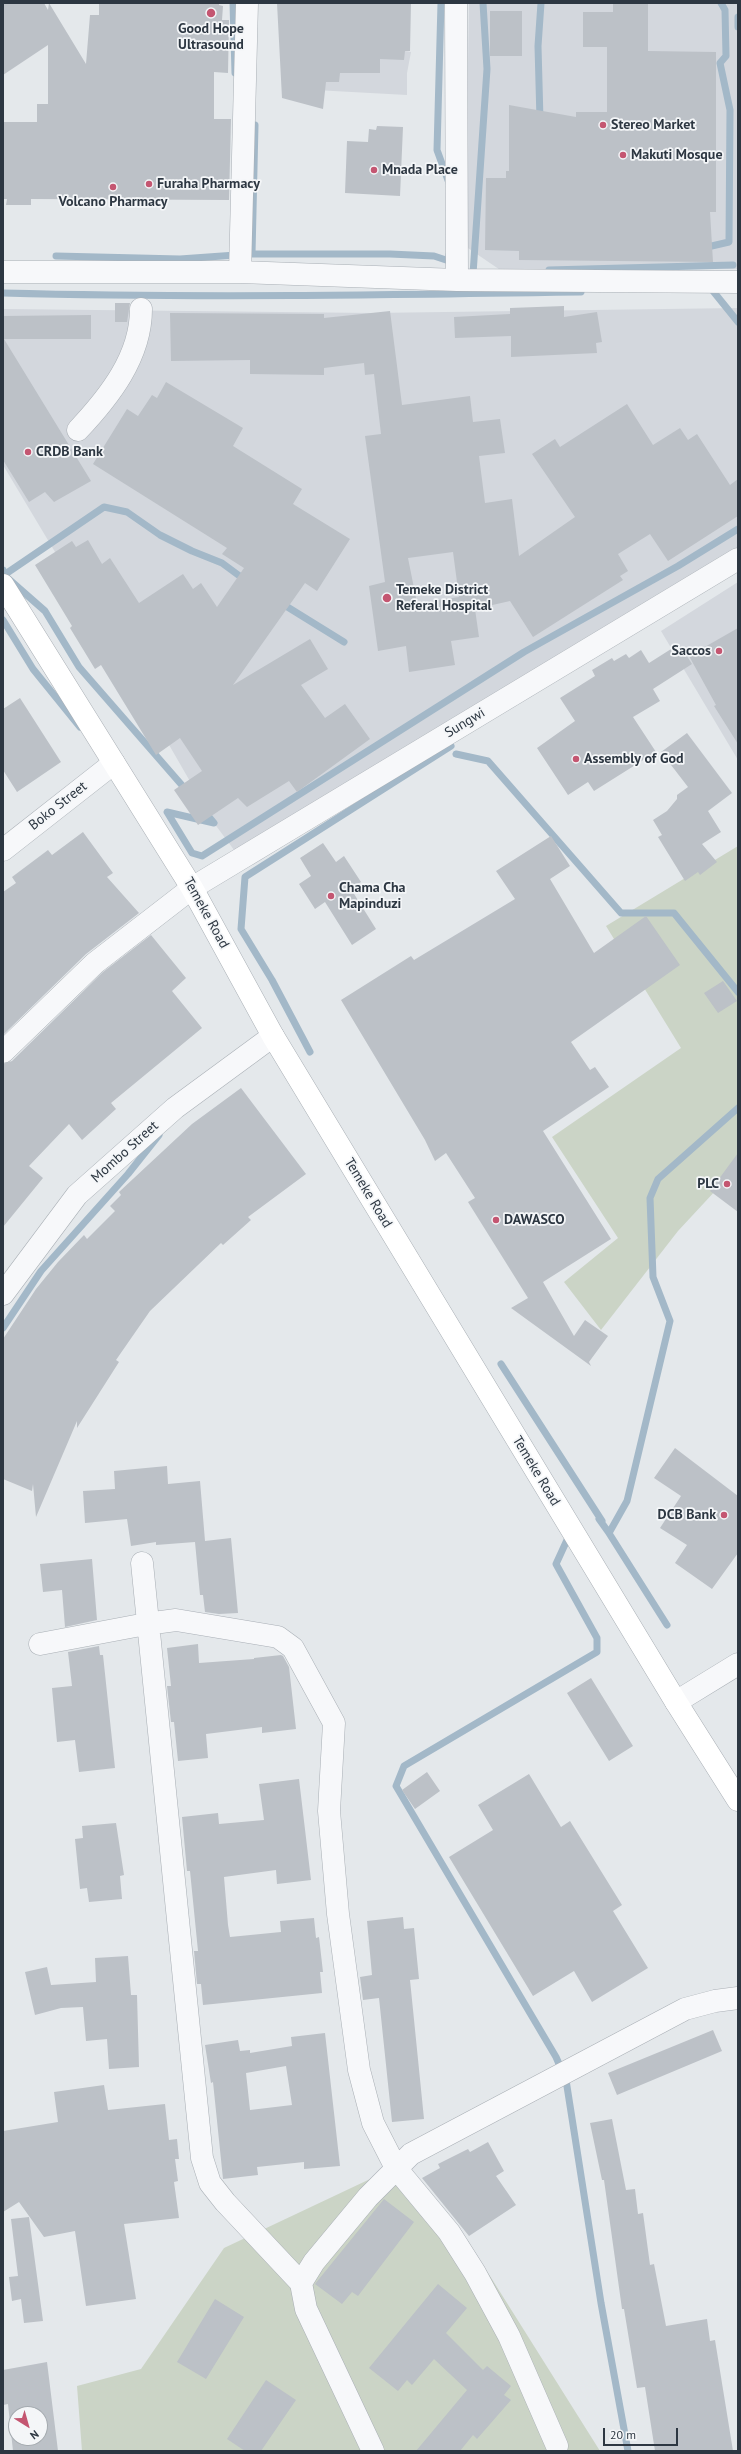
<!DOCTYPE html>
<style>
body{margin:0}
#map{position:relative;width:741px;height:2454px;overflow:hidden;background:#e4e8eb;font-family:"PT Sans",sans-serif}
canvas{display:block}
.frame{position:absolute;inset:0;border:4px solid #2d3742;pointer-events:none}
.north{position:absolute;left:8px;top:2406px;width:40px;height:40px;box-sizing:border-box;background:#f4f6f8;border:1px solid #a4aaaf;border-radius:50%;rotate:143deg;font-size:11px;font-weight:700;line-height:16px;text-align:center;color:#2d3742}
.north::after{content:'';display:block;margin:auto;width:14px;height:18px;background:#c45671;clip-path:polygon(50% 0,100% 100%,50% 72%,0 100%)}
.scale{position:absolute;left:603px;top:2428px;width:75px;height:18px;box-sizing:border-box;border:2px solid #2d3742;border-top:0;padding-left:5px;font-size:12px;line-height:14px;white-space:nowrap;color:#2d3742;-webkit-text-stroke:3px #f4f6f8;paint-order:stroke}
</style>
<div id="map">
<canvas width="741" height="2454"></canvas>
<div class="frame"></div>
<div class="north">N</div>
<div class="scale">20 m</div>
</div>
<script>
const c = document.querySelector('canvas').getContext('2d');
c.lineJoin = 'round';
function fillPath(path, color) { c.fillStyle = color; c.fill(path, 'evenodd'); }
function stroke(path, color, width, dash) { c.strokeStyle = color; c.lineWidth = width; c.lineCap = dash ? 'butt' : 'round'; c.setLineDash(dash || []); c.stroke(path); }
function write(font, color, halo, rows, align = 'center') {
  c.font = font + ' "PT Sans",sans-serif'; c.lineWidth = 3.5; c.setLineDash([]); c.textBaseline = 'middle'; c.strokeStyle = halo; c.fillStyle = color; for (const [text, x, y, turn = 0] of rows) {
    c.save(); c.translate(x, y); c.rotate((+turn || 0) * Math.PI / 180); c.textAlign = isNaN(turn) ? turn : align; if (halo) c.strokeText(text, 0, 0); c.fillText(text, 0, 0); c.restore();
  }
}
const built = new Path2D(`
 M 469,3 L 738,3 L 738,269 L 658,267 L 509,276 L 465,246 Z
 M 399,50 L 411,52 L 407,73 L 407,95 L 315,90 L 320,69 Z
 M 738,308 L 738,569 L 517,700 L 253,865 L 243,862 L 214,823 L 134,684 L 3,465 L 3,309 L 372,313 Z
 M 738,582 L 738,760 L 661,631 Z`);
const green = new Path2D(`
 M 738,846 L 738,1181 L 730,1175 L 678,1231 L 601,1330 L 564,1282 L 618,1238 L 552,1137 L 681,1048 L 606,926 Z
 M 404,2163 L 468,2241 L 600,2451 L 82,2451 L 77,2386 L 141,2369 L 224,2248 Z`);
const stream = new Path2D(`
 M 233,3 L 235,73
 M 441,3 L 437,150 L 449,183
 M 738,17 L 738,27
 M 540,120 L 538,46 L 541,3
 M 255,125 L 252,254 L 390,254 L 434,256 L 449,261 L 449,255
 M 703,248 L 729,242 L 730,110 L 720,63 L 726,56 L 725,10 L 721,3
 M 56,256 L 180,259 L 236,255
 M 549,270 L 733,265
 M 477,273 L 473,274 L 487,69 L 483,3
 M 713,291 L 738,322
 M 3,293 C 196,298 388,295 581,292
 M 3,570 L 4,575 L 45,611 L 79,667 L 187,791
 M 4,575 L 104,507 L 127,512 L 160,535 L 192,551 L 222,563 L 245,580
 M 281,603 L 344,642
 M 3,620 L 33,669 L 80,727
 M 456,754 L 488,761 L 621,913 L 674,913 L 738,992
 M 204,811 L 214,823 L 167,812 L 192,853 L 202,856 L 524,652 L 678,566 L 738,529
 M 310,1052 L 272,980 L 241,929 L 245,877 L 451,746
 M 3,1328 L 41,1271 L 128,1174 L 159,1135
 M 501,1364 L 602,1521
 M 599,1519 L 609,1533 L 627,1501 L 670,1321 L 653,1277 L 650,1198 L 658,1179 L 738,1108
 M 607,1530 L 667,1625
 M 567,1540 L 556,1564 L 597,1638 L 597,1652 L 404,1766 L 396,1786 L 556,2057 L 566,2080 L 601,2303 L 628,2451`);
const building = new Path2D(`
 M 3,3 L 44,3 L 48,10 L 49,3 L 86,64 L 90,15 L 99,15 L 99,3 L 219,3 L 219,5 L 223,6 L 222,20 L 229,20 L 228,73 L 214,72 L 214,119 L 231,119 L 229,200 L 31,199 L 31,205 L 6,205 L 7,199 L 3,199 L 3,122 L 37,122 L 37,104 L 48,104 L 48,45 L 3,75 Z
 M 277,3 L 411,3 L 410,51 L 405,51 L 404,60 L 380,59 L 380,73 L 340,73 L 339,82 L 326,82 L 323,109 L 282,98 Z
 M 613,3 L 648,3 L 648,51 L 716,52 L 716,212 L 710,212 L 713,262 L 519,260 L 519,251 L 485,250 L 486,178 L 506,178 L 506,171 L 509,171 L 509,105 L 576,117 L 576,112 L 607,112 L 607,47 L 583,47 L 583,12 L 613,12 Z
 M 490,11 L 522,11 L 522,56 L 490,56 Z
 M 377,126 L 403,127 L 400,196 L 345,193 L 347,141 L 368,142 L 369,129 L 376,130 Z
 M 115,303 L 130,303 L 127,322 L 115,322 Z
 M 564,306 L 564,317 L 597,312 L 602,342 L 596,343 L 597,353 L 511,357 L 511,336 L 455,338 L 454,317 L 510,314 L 510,308 Z
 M 390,311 L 402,405 L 470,396 L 473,422 L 500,419 L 505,453 L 479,456 L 485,503 L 512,499 L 519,556 L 575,517 L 532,454 L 555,439 L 560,447 L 627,404 L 653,445 L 680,428 L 688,440 L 697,434 L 730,485 L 738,479 L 738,516 L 668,561 L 650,534 L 618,554 L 628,571 L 620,576 L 623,580 L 533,637 L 510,601 L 475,609 L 479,637 L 451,641 L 455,665 L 409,672 L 406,646 L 378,651 L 369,586 L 385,582 L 365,436 L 381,434 L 374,374 L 365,375 L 364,363 L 324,368 L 324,375 L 250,374 L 250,360 L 171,361 L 170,313 L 324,314 L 324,318 ZM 453,552 L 459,597 L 417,603 L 408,558 Z
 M 91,315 L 91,339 L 4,339 L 91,481 L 54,502 L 45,492 L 29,502 L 3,460 L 3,316 Z
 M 166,382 L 243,428 L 233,446 L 302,489 L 293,504 L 350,539 L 317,591 L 305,583 L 233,685 L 310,639 L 328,669 L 301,685 L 325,718 L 345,704 L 370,739 L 297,792 L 289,781 L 247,807 L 238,798 L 198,825 L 174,790 L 202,771 L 180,738 L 156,755 L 101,665 L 95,669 L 70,628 L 72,626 L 35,565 L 72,541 L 76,547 L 88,540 L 102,564 L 110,558 L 139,603 L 183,574 L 193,589 L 201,583 L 217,607 L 244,568 L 222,554 L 227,548 L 93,464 L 127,409 L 138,416 L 152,395 L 157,398 Z
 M 738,628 L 738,744 L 714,706 L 716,705 L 689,656 Z
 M 679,644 L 692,664 L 653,689 L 660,701 L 633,717 L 656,752 L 594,791 L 588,782 L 568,795 L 537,748 L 575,721 L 560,698 L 595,676 L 592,670 L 612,658 L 614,661 L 626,654 L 629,658 L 641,650 L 649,663 Z
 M 20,698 L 61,762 L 17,792 L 3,770 L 3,709 Z
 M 687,733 L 732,793 L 708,811 L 721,832 L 702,844 L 717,862 L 700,875 L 698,872 L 685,881 L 658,837 L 662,835 L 653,820 L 667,811 L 677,799 L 677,795 L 688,787 L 661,752 Z
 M 83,832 L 113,873 L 107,877 L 139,913 L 86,954 L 3,1035 L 3,892 L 16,883 L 12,877 L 48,850 L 52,855 Z
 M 551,836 L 570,866 L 550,879 L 594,953 L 646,916 L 680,965 L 571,1042 L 590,1070 L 595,1067 L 609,1087 L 543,1131 L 611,1239 L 543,1282 L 574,1336 L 585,1320 L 608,1336 L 589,1362 L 591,1366 L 511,1308 L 528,1298 L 468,1202 L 475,1198 L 446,1153 L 435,1161 L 425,1140 L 341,1000 L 411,956 L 414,960 L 515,899 L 496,871 Z
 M 323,843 L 336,862 L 344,856 L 361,882 L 351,889 L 376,929 L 352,945 L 325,902 L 315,909 L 299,884 L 311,876 L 300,858 Z
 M 151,935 L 186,978 L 172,991 L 202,1028 L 111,1103 L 116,1109 L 82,1140 L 69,1124 L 29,1166 L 43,1178 L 3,1227 L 3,1064 L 12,1061 L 103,972 Z
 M 723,981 L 737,1001 L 718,1013 L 704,993 Z
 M 241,1088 L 306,1174 L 248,1217 L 251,1220 L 223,1245 L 221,1243 L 150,1311 L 116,1360 L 119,1362 L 77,1428 L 77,1421 L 36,1517 L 33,1484 L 32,1491 L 3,1479 L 3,1339 L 36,1289 L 58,1262 L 84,1235 L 87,1239 L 115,1211 L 110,1206 L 121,1195 L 119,1192 L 192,1124 Z
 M 738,1153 L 738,1212 L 710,1191 Z
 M 675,1448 L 738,1496 L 738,1553 L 712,1589 L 675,1563 L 687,1545 L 660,1528 L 681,1496 L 654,1478 Z
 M 167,1466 L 168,1484 L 200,1481 L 205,1541 L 231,1538 L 238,1613 L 219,1614 L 205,1612 L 203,1595 L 200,1595 L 195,1542 L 156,1545 L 156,1542 L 131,1546 L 127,1519 L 85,1523 L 83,1491 L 115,1489 L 114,1471 Z
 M 92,1559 L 97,1620 L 65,1627 L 62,1590 L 43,1592 L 40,1564 Z
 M 198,1644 L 199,1663 L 254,1659 L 254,1658 L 281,1655 L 283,1656 L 289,1667 L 296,1729 L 262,1733 L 262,1727 L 206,1734 L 208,1758 L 178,1761 L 174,1722 L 171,1722 L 167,1686 L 171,1686 L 167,1648 Z
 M 99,1646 L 100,1655 L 103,1655 L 115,1768 L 79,1772 L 75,1740 L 57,1742 L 52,1688 L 72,1686 L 68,1652 Z
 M 591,1678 L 633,1746 L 609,1761 L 567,1693 Z
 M 427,1772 L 440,1791 L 415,1809 L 402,1790 Z
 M 529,1774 L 561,1827 L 570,1821 L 622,1905 L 613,1911 L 648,1968 L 592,2002 L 574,1971 L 533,1996 L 449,1857 L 493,1830 L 478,1805 Z
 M 299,1779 L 311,1880 L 277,1884 L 276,1870 L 224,1877 L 228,1925 L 230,1937 L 281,1932 L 280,1921 L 314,1918 L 316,1938 L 319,1937 L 323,1972 L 320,1972 L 322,1993 L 203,2005 L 201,1984 L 197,1984 L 194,1951 L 198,1951 L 190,1871 L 187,1871 L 182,1817 L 218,1813 L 219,1824 L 264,1820 L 259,1784 Z
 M 116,1823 L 124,1875 L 120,1876 L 122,1899 L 89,1902 L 87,1888 L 80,1889 L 75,1839 L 83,1838 L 82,1826 Z
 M 403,1917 L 404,1929 L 414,1928 L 416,1949 L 419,1979 L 410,1980 L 424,2119 L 392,2122 L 379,1998 L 363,2000 L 360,1977 L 372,1975 L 367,1921 Z
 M 128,1956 L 131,1995 L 137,1995 L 139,2067 L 109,2069 L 107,2039 L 86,2041 L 83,2007 L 61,2008 L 35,2015 L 25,1972 L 47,1967 L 51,1985 L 96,1982 L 95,1958 Z
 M 713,2030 L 722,2051 L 617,2095 L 608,2073 Z
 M 325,2033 L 340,2166 L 304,2169 L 304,2162 L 257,2167 L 258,2175 L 223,2179 L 213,2082 L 211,2083 L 205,2045 L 238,2040 L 240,2051 L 250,2050 L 250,2053 L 292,2046 L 291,2037 ZM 286,2066 L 292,2105 L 250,2110 L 246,2073 Z
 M 104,2085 L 108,2110 L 165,2104 L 169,2140 L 177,2139 L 179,2159 L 175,2159 L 178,2181 L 174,2182 L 179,2218 L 124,2224 L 136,2299 L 86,2306 L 75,2231 L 44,2237 L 19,2202 L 3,2212 L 3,2131 L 58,2122 L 54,2092 Z
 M 612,2119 L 626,2190 L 635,2189 L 638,2214 L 643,2213 L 650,2265 L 654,2264 L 666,2326 L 707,2319 L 710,2341 L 715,2340 L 733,2451 L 655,2451 L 645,2387 L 637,2388 L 624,2309 L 622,2309 L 604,2180 L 602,2180 L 590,2123 Z
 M 488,2142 L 504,2171 L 496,2176 L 516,2205 L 469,2236 L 422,2178 L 440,2168 L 438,2164 L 468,2149 L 470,2152 Z
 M 384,2199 L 414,2222 L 358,2296 L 352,2292 L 342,2304 L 315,2284 Z
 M 29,2217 L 43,2321 L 24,2323 L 21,2299 L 12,2301 L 9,2277 L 18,2276 L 11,2219 Z
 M 438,2284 L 467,2308 L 446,2333 L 483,2370 L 487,2366 L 511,2386 L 504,2395 L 511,2400 L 477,2439 L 473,2435 L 460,2451 L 416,2451 L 467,2390 L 434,2359 L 412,2385 L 407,2380 L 398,2391 L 369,2368 Z
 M 215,2299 L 244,2317 L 206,2379 L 177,2362 Z
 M 47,2362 L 58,2451 L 13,2451 L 8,2404 L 3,2405 L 3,2370 ZM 16,2414 L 40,2414 L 40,2438 L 16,2438 Z
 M 266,2380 L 296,2400 L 261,2451 L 245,2451 L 227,2439 Z`);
const street = new Path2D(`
 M 456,3 L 457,280
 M 3,272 L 240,272 L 457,280 L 738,282
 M 240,272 L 247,3
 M 78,430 C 109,397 141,357 141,309
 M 3,850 L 114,763
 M 3,1052 L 95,963 L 192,888 L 738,559
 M 3,1294 L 77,1195 L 175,1108 L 273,1036
 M 142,1563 L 202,2158 L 210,2183 L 225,2202 L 301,2283
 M 40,1644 L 146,1624 L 176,1620 L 278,1637 L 293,1648 L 334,1723 L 329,1811 L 338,1914 L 359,2070 L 373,2123 L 396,2168 L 449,2232 L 475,2273 L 509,2336 L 557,2446
 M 676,1702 L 738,1664
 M 373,2451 L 306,2309 L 301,2283 L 314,2262 L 368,2197 L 411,2154 L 685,2009 L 715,2001 L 738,1998`);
const secondary = new Path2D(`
 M 3,585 L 192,888 L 273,1036 L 676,1702 L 738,1800`);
const markers = [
 [211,13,5,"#c45671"],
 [603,125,4,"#c45671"],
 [623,155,4,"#c45671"],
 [374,170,4,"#c45671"],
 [149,184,4,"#c45671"],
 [113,187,4,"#c45671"],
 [28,452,4,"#c45671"],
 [387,598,5,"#c45671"],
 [719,651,4,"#c45671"],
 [576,759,4,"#c45671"],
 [331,896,4,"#c45671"],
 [727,1184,4,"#c45671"],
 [496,1220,4,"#c45671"],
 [724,1515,4,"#c45671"]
];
const poiNames = [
 ["Good Hope",211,29,"center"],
 ["Ultrasound",211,45,"center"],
 ["Stereo Market",611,125],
 ["Makuti Mosque",631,155],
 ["Mnada Place",382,170],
 ["Furaha Pharmacy",157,184],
 ["Volcano Pharmacy",113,202,"center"],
 ["CRDB Bank",36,452],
 ["Temeke District",396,590],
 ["Referal Hospital",396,606],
 ["Saccos",711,651,"right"],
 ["Assembly of God",584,759],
 ["Chama Cha",339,888],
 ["Mapinduzi",339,904],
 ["PLC",719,1184,"right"],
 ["DAWASCO",504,1220],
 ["DCB Bank",716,1515,"right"]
];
const streetNames = [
 ["Sungwi",465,723,-31],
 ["Boko Street",58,806,-38],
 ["Temeke Road",206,913,61],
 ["Mombo Street",125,1152,-42],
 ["Temeke Road",368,1193,59],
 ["Temeke Road",536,1471,59]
];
fillPath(built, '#d3d7dd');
fillPath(green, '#cbd4c6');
stroke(stream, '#a3b8c8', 7);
fillPath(building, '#bcc1c7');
stroke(street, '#a9afb5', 23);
stroke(secondary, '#a9afb5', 23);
stroke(street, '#f7f8fa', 22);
stroke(secondary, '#fff', 22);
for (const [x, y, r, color] of markers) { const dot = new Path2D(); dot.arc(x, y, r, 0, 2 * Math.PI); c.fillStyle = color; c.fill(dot); stroke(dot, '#f4f6f8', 1.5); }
write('bold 14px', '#2d3742', '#f4f6f8', poiNames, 'left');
write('14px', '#2d3742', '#f4f6f8', streetNames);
</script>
